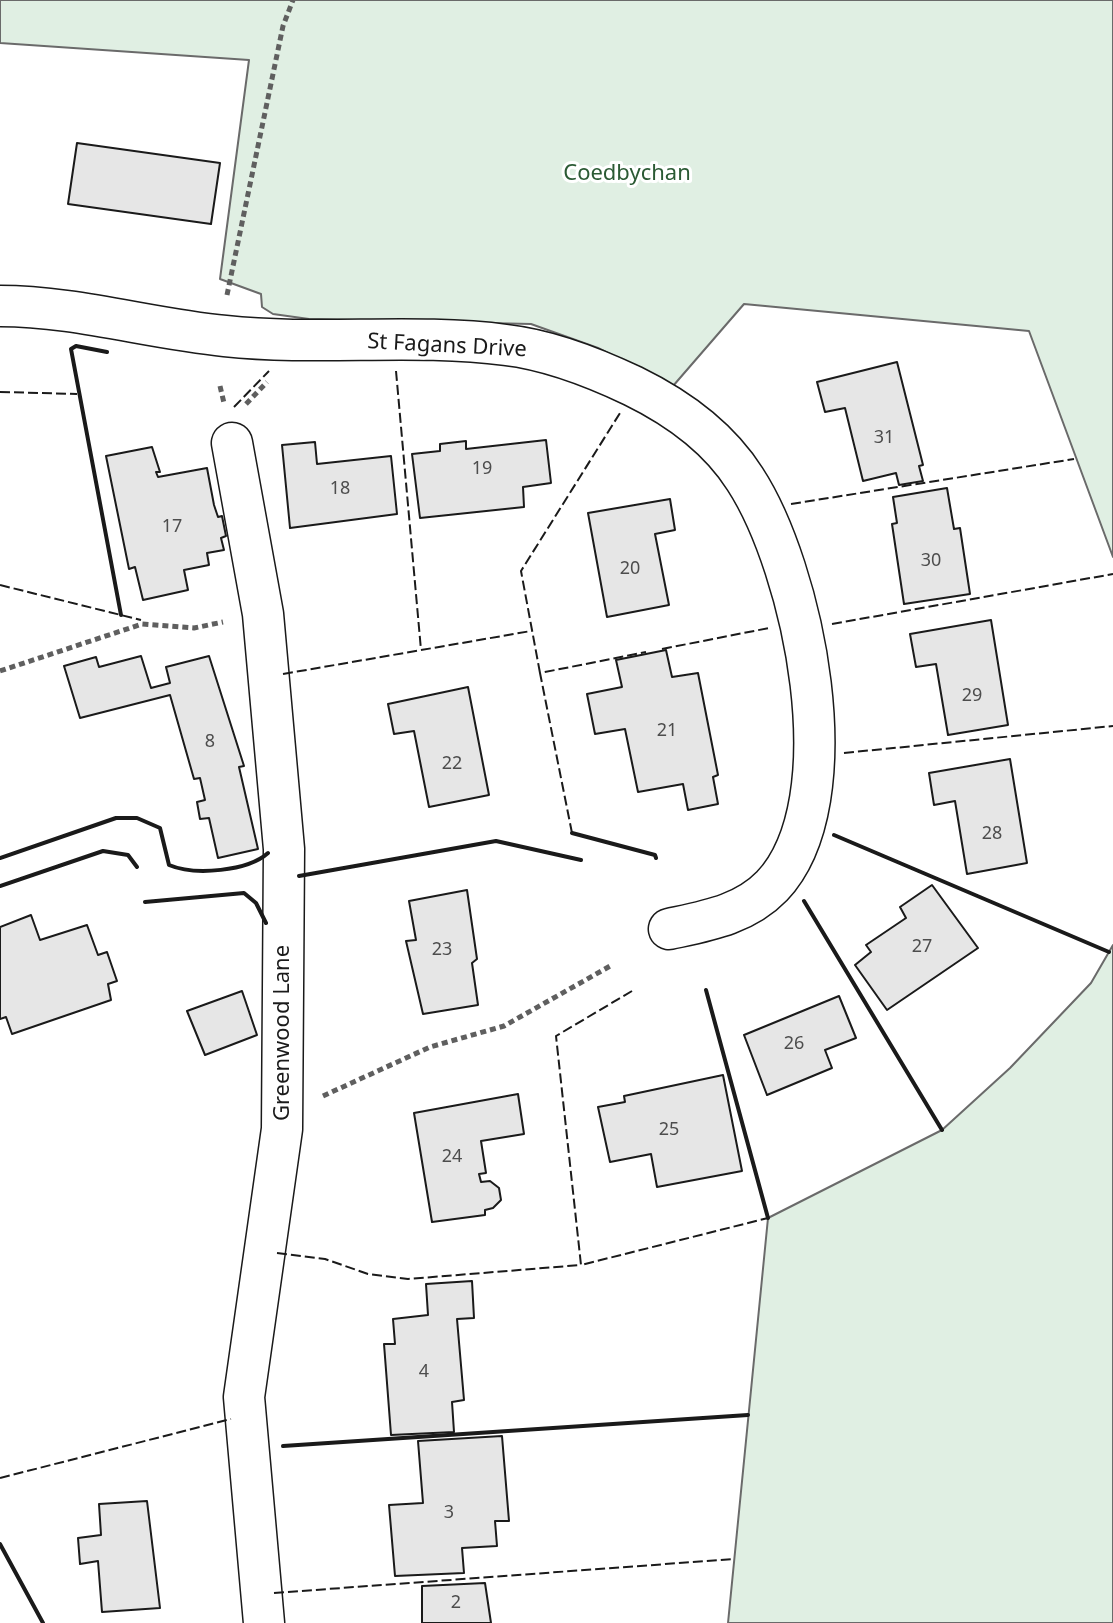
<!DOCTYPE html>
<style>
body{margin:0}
canvas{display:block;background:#fff}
</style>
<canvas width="1113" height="1623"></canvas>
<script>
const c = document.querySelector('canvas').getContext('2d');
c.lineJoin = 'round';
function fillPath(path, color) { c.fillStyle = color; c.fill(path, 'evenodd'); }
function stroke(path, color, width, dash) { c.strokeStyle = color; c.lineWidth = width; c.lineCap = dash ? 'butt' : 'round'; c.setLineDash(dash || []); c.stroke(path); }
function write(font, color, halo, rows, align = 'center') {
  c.font = font + ' "Noto Sans",sans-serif'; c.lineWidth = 6; c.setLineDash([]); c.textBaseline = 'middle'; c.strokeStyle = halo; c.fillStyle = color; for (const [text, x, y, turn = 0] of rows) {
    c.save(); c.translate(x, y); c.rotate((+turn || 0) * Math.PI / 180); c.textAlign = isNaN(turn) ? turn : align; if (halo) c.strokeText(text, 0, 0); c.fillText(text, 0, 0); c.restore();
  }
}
const green = new Path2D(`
 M 0,0 L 1113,0 L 1113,557 L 1029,331 L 744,304 L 673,386 L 598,348 L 531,324 L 309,319 L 273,314 L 262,307 L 261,294 L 220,279 L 249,60 L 0,43 Z
 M 1113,945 L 1113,1623 L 728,1623 L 768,1218 L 942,1130 L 1010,1068 L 1091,983 Z`);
const building = new Path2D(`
 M 77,143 L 220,163 L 211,224 L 68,204 Z
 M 897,362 L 923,465 L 919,466 L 923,481 L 899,485 L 896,473 L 863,481 L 845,408 L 825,412 L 817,382 Z
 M 546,440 L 551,483 L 523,487 L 524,507 L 420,518 L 412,454 L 440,451 L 440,444 L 466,441 L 466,449 Z
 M 315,442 L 317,464 L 391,456 L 397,514 L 290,528 L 282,445 Z
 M 152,447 L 160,472 L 156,472 L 158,477 L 207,468 L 214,505 L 218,517 L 222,516 L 226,536 L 221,538 L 224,550 L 207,553 L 209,565 L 184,570 L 188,590 L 143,600 L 135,567 L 129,569 L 106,456 Z
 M 947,488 L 954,529 L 960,528 L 970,594 L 904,604 L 892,524 L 897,523 L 893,497 Z
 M 670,499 L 675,530 L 655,534 L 669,605 L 607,617 L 588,513 Z
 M 991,620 L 1008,725 L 948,735 L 936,664 L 916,667 L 910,634 Z
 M 666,650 L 672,677 L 698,673 L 718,775 L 713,777 L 718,804 L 688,810 L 683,784 L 638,792 L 625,729 L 595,734 L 587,694 L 622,687 L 616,660 Z
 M 141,656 L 151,688 L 170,683 L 166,667 L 209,656 L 244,766 L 239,767 L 258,849 L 218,858 L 209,818 L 200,819 L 197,802 L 205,800 L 200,778 L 194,779 L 170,695 L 80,718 L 64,666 L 96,657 L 99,667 Z
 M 468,687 L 489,795 L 429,807 L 414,731 L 394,734 L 388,704 Z
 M 1010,759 L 1027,863 L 967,874 L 955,801 L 934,805 L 929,773 Z
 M 932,885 L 978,948 L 887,1010 L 855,965 L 871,952 L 866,945 L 906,918 L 900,907 Z
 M 467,890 L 477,959 L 472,963 L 478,1005 L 423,1014 L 406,941 L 416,940 L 409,901 Z
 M 31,915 L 40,940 L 87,925 L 98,955 L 107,952 L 117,981 L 108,984 L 111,1000 L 12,1034 L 6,1017 L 0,1019 L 0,927 Z
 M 242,991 L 257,1035 L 205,1055 L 187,1011 Z
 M 839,996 L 856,1038 L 825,1050 L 832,1068 L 767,1095 L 744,1035 Z
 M 723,1075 L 742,1171 L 657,1187 L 651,1154 L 610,1162 L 598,1107 L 625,1102 L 624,1096 Z
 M 518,1094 L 524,1134 L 481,1141 L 486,1173 L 479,1174 L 481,1182 L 490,1181 L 499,1188 L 501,1200 L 493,1208 L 485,1210 L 485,1215 L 432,1222 L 414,1113 Z
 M 472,1281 L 474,1318 L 457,1319 L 464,1400 L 452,1402 L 454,1432 L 391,1435 L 384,1344 L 395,1344 L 393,1319 L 428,1315 L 426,1284 Z
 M 502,1436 L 509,1521 L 495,1521 L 497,1546 L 462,1548 L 464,1573 L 395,1576 L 389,1505 L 423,1503 L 418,1441 Z
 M 147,1501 L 160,1608 L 102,1612 L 98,1561 L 80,1564 L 78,1538 L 101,1535 L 99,1504 Z
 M 485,1583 L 491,1623 L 422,1623 L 422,1586 Z`);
const path = new Path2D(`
 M 227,295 L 283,26 L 293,0
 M 220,386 L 224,403
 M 246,404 L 267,382
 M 0,671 L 142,624 L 194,628 L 223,622
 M 323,1096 L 430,1047 L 504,1026 L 612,965`);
const street = new Path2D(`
 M 0,306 C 75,306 151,329 225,336 C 319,346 414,333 506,345 C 550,350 593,367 633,386 C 676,407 719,438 745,479 C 803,568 853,800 772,886 C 744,915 706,921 669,929
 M 232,443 L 263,614 L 284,849 L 282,1129 L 244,1397 L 264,1623`);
const fence = new Path2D(`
 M 396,371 L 421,650
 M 0,392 L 77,394
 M 234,407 L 269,371
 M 791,504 L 1074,459
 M 0,585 L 141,620
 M 832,624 L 1113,574
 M 662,649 L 769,628
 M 540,673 L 521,571 L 620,413
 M 283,674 L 531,631
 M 844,753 L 1113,726
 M 572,833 L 540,673 L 646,652
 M 632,991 L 556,1036 L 581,1265 L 768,1218
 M 277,1253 L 325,1259 L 368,1274 L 408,1279 L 581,1265
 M 0,1478 L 231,1419
 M 274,1593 L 734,1559`);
const wall = new Path2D(`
 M 107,352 L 76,346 L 71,349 L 121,615
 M 572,833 L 655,855 L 656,858
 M 834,835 L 1109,952
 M 0,858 L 116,818 L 137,818 L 160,828 L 169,865 C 195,876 248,871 268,853
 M 299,876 L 496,841 L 581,860
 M 0,886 L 103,851 L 128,855 L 137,867
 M 804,901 L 942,1130
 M 145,902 L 244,893 L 256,903 L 266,923
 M 706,990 L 768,1218
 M 283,1446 L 748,1415
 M 0,1544 L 43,1623`);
const numberNames = [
 ["31",884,438],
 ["19",482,469],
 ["18",340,489],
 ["17",172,527],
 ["30",931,561],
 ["20",630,569],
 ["29",972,696],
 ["21",667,731],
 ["8",210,742],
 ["22",452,764],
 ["28",992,834],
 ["27",922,947],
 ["23",442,950],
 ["26",794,1044],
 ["25",669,1130],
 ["24",452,1157],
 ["4",424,1372],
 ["3",449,1513],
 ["2",456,1603]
];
const parkNames = [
 ["Coedbychan",627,174]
];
const streetNames = [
 ["St Fagans Drive",447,346,3],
 ["Greenwood Lane",283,1033,-90]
];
fillPath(green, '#e0efe3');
stroke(green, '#6a6a6a', 2);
fillPath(building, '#e6e6e6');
stroke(building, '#1a1a1a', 2);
stroke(street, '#1a1a1a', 43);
stroke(path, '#5f5f5f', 5, [6, 4]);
stroke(street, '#fff', 40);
stroke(fence, '#1a1a1a', 2, [10, 4]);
stroke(wall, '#1a1a1a', 4);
write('18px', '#4d4d4d', null, numberNames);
write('22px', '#2b5a34', '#fff', parkNames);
write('22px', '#1a1a1a', '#fff', streetNames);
</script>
